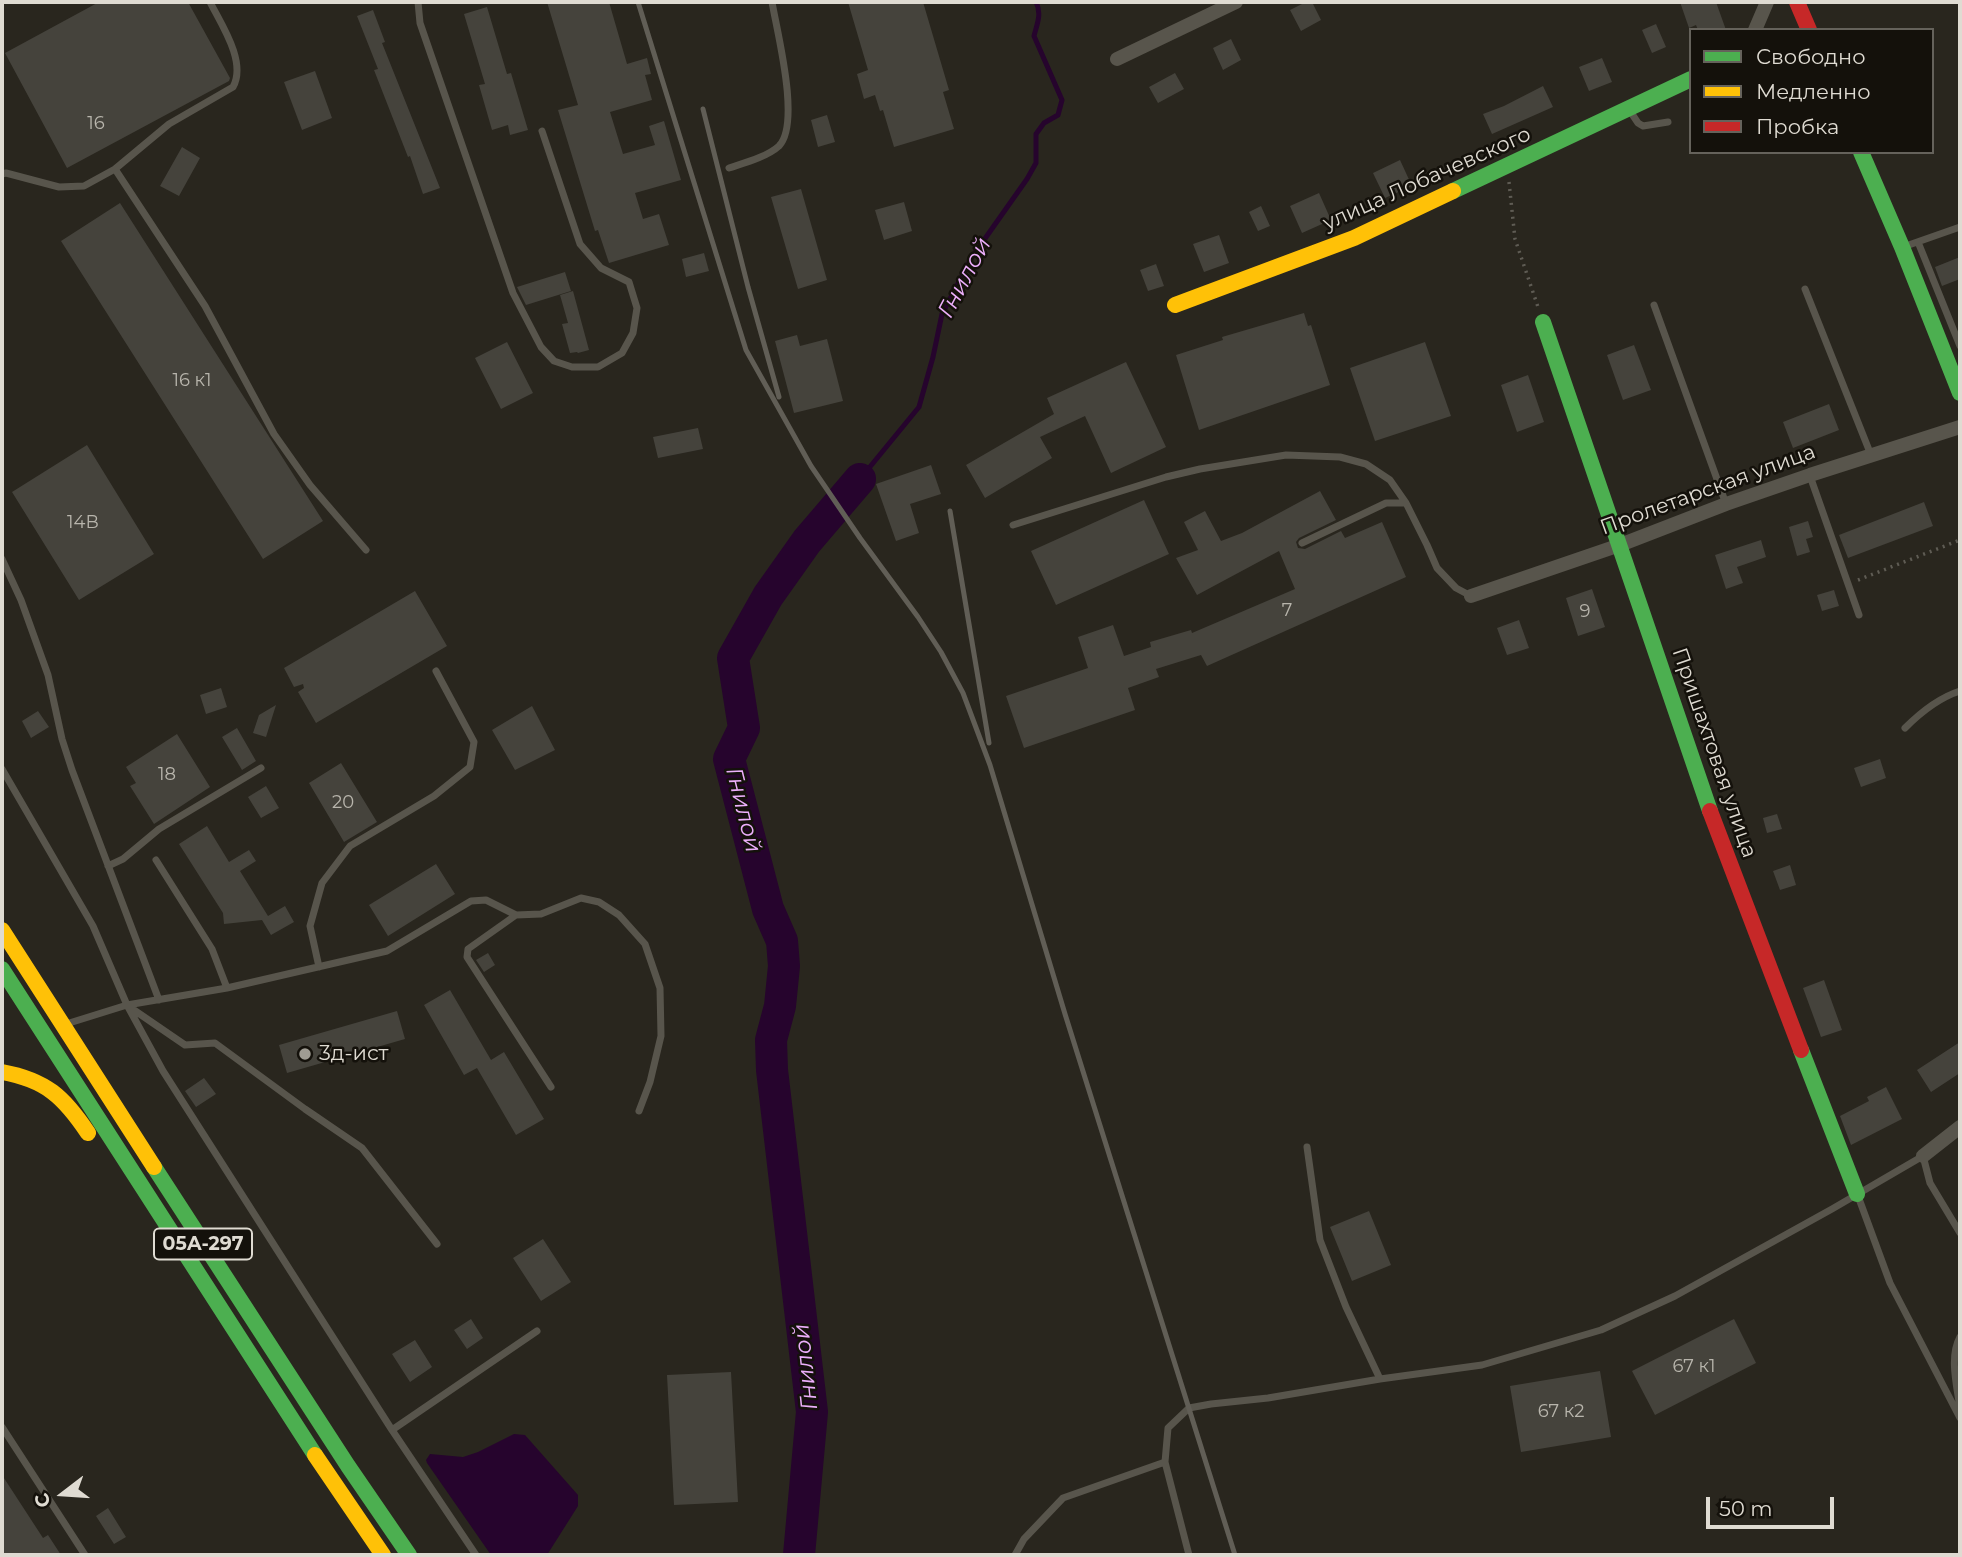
<!DOCTYPE html>
<meta charset="utf-8">
<style>
body{margin:0}
#map{position:relative;width:1962px;height:1557px;overflow:hidden;background:#29261e;font-family:Montserrat,sans-serif}
canvas{display:block}
.frame{position:absolute;inset:0;border:4px solid #dfdbd2;pointer-events:none}
.legend{position:absolute;left:1689px;top:28px;width:245px;height:126px;box-sizing:border-box;background:#14110b;border:2px solid #65625b;margin:0;padding:9px 12px;list-style:none;font-size:21px;color:#dfdbd2}
.legend li{display:flex;align-items:center;gap:14px;height:35px}
.legend b{width:35px;border:2px solid #65625b}
.north{position:absolute;left:28px;top:1459px;width:70px;height:70px;-webkit-text-stroke:5px #14110b;paint-order:stroke;rotate:253deg;font-size:19px;font-weight:700;line-height:28px;text-align:center;color:#dfdbd2}
.north::after{content:'';display:block;margin:auto;width:24px;height:32px;background:#dfdbd2;clip-path:polygon(50% 0,100% 100%,50% 72%,0 100%)}
.scale{position:absolute;left:1706px;top:1497px;width:128px;height:32px;box-sizing:border-box;border:4px solid #dfdbd2;border-top:0;padding-left:9px;font-size:21px;line-height:24px;white-space:nowrap;color:#dfdbd2;-webkit-text-stroke:5px #14110b;paint-order:stroke}
</style>
<div id="map">
<canvas width="1962" height="1557"></canvas>
<div class="frame"></div>
<ul class="legend">
<li><b style="height:9px;background:#4caf50"></b>Свободно</li>
<li><b style="height:9px;background:#ffc107"></b>Медленно</li>
<li><b style="height:9px;background:#c62828"></b>Пробка</li>
</ul>
<div class="north">С</div>
<div class="scale">50 m</div>
</div>
<script>
const c = document.querySelector('canvas').getContext('2d');
c.lineJoin = 'round';
function fillPath(path, color) { c.fillStyle = color; c.fill(path, 'evenodd'); }
function stroke(path, color, width, dash) { c.strokeStyle = color; c.lineWidth = width; c.lineCap = dash ? 'butt' : 'round'; c.setLineDash(dash || []); c.stroke(path); }
function write(font, color, halo, rows, align = 'center') {
  c.font = font + ' Montserrat,sans-serif'; c.lineWidth = 5; c.setLineDash([]); c.textBaseline = 'middle'; c.strokeStyle = halo; c.fillStyle = color; for (const [text, x, y, turn = 0] of rows) {
    c.save(); c.translate(x, y); c.rotate((+turn || 0) * Math.PI / 180); c.textAlign = isNaN(turn) ? turn : align; if (halo) c.strokeText(text, 0, 0); c.fillText(text, 0, 0); c.restore();
  }
}
const water = new Path2D(`
 M 514,1434 L 525,1435 L 578,1495 L 578,1506 L 547,1555 L 491,1555 L 427,1463 L 426,1460 L 430,1454 L 463,1457 L 478,1452 Z`);
const stream = new Path2D(`
 M 860,479 L 919,407 L 933,357 L 942,314 L 972,257 L 1027,179 L 1036,163 L 1036,134 L 1044,123 L 1058,115 L 1062,100 L 1034,36 C 1037,24 1042,14 1036,2`);
const river = new Path2D(`
 M 799,1555 L 812,1412 L 772,1070 L 771,1040 L 780,1006 L 784,966 L 782,941 L 768,909 L 729,759 L 744,728 L 733,658 L 768,596 L 807,541 L 860,479`);
const building = new Path2D(`
 M 99,2 L 188,2 L 230,78 L 229,81 L 67,168 L 5,53 Z
 M 547,2 L 609,2 L 627,64 L 647,58 L 651,74 L 645,75 L 652,100 L 610,112 L 623,154 L 655,145 L 649,126 L 664,121 L 681,180 L 635,193 L 643,219 L 659,214 L 669,245 L 609,263 L 598,230 L 595,231 L 558,110 L 578,105 Z
 M 848,2 L 923,2 L 949,90 L 943,92 L 954,129 L 894,147 L 883,110 L 880,111 L 875,95 L 864,99 L 857,74 L 868,70 Z
 M 1306,2 L 1312,2 L 1321,20 L 1301,31 L 1290,10 Z
 M 1680,2 L 1716,2 L 1726,30 L 1698,30 L 1696,25 L 1689,28 Z
 M 487,7 L 507,74 L 511,73 L 528,130 L 510,135 L 508,125 L 492,130 L 479,85 L 485,84 L 464,14 Z
 M 373,10 L 385,42 L 382,43 L 440,188 L 423,194 L 410,156 L 408,157 L 374,70 L 378,69 L 357,16 Z
 M 1656,24 L 1666,47 L 1652,53 L 1642,30 Z
 M 1231,39 L 1241,60 L 1223,70 L 1213,48 Z
 M 1602,58 L 1612,82 L 1589,91 L 1579,67 Z
 M 315,71 L 332,118 L 302,130 L 284,82 Z
 M 1175,73 L 1184,89 L 1158,103 L 1149,87 Z
 M 1543,86 L 1553,107 L 1492,134 L 1483,114 L 1504,106 Z
 M 827,115 L 835,142 L 818,147 L 811,120 Z
 M 182,147 L 200,158 L 179,196 L 160,186 Z
 M 1400,160 L 1412,186 L 1385,198 L 1373,173 Z
 M 801,189 L 827,280 L 798,289 L 771,197 Z
 M 1319,193 L 1331,220 L 1302,233 L 1290,206 Z
 M 904,202 L 912,231 L 884,240 L 875,210 Z
 M 120,203 L 323,521 L 263,559 L 61,241 Z
 M 1261,206 L 1270,226 L 1258,231 L 1249,212 Z
 M 1219,235 L 1229,263 L 1204,272 L 1193,244 Z
 M 704,253 L 709,271 L 686,277 L 682,259 Z
 M 1960,257 L 1960,279 L 1942,286 L 1935,267 Z
 M 1156,264 L 1164,286 L 1148,291 L 1140,270 Z
 M 565,272 L 571,291 L 526,305 L 517,287 Z
 M 573,291 L 589,350 L 578,353 L 577,352 L 570,353 L 562,324 L 568,323 L 560,295 Z
 M 1304,313 L 1308,326 L 1311,325 L 1330,385 L 1199,430 L 1176,355 L 1223,340 L 1222,337 Z
 M 797,335 L 800,346 L 827,339 L 843,401 L 794,413 L 775,341 Z
 M 507,342 L 533,393 L 501,409 L 475,358 Z
 M 1425,342 L 1451,416 L 1375,441 L 1350,368 Z
 M 1634,345 L 1651,390 L 1623,400 L 1607,355 Z
 M 1126,362 L 1166,447 L 1111,473 L 1085,416 L 1040,437 L 1052,458 L 985,498 L 966,465 L 1054,414 L 1047,398 Z
 M 1528,375 L 1544,422 L 1517,432 L 1501,385 Z
 M 1829,404 L 1839,430 L 1793,448 L 1783,422 Z
 M 698,428 L 703,449 L 658,458 L 653,437 Z
 M 87,445 L 154,554 L 79,600 L 12,492 Z
 M 931,465 L 941,494 L 910,504 L 919,533 L 896,541 L 876,484 Z
 M 1320,491 L 1336,520 L 1299,538 L 1296,542 L 1298,548 L 1305,549 L 1341,531 L 1345,538 L 1382,522 L 1406,577 L 1207,666 L 1201,655 L 1156,669 L 1159,677 L 1128,688 L 1135,710 L 1024,748 L 1006,696 L 1088,668 L 1078,637 L 1113,625 L 1124,656 L 1151,647 L 1150,642 L 1191,630 L 1192,633 L 1295,589 L 1279,551 L 1197,595 L 1176,558 L 1198,550 L 1184,522 L 1205,511 L 1221,541 L 1242,533 Z
 M 1144,500 L 1169,554 L 1056,605 L 1031,551 Z
 M 1924,502 L 1933,526 L 1848,558 L 1839,535 Z
 M 1808,521 L 1813,537 L 1806,539 L 1810,552 L 1797,556 L 1789,527 Z
 M 1761,540 L 1766,557 L 1737,567 L 1743,583 L 1726,589 L 1715,555 Z
 M 1592,589 L 1605,627 L 1578,636 L 1566,598 Z
 M 1834,590 L 1839,606 L 1822,611 L 1817,595 Z
 M 415,591 L 447,646 L 316,723 L 298,692 L 304,688 L 303,684 L 294,687 L 284,668 Z
 M 1519,620 L 1529,648 L 1507,655 L 1497,628 Z
 M 221,688 L 227,707 L 206,714 L 200,695 Z
 M 276,705 L 266,737 L 253,733 L 259,715 Z
 M 532,706 L 555,750 L 515,770 L 492,730 Z
 M 38,711 L 49,727 L 31,738 L 22,721 Z
 M 237,728 L 256,761 L 242,770 L 222,737 Z
 M 177,734 L 210,787 L 154,824 L 130,786 L 136,783 L 126,767 Z
 M 1880,759 L 1886,778 L 1861,787 L 1854,768 Z
 M 341,763 L 377,822 L 344,842 L 309,783 Z
 M 266,786 L 279,808 L 261,818 L 248,797 Z
 M 1777,814 L 1782,829 L 1767,833 L 1763,818 Z
 M 207,826 L 229,862 L 249,850 L 256,861 L 240,871 L 268,916 L 285,906 L 294,922 L 271,935 L 262,920 L 224,924 L 223,913 L 179,844 Z
 M 436,864 L 455,894 L 388,936 L 369,905 Z
 M 1790,865 L 1796,885 L 1780,890 L 1773,871 Z
 M 488,953 L 495,965 L 484,972 L 476,960 Z
 M 1824,980 L 1842,1030 L 1821,1037 L 1803,988 Z
 M 450,990 L 491,1060 L 504,1052 L 544,1119 L 516,1135 L 477,1068 L 464,1075 L 424,1005 Z
 M 397,1011 L 405,1039 L 287,1073 L 279,1045 Z
 M 1960,1042 L 1960,1073 L 1931,1092 L 1917,1070 Z
 M 204,1078 L 216,1094 L 196,1107 L 185,1091 Z
 M 1886,1087 L 1902,1119 L 1851,1145 L 1840,1116 L 1869,1101 L 1867,1097 Z
 M 1369,1211 L 1391,1265 L 1352,1281 L 1330,1227 Z
 M 543,1239 L 571,1282 L 541,1301 L 513,1258 Z
 M 471,1319 L 483,1338 L 467,1349 L 454,1330 Z
 M 1734,1319 L 1756,1363 L 1655,1415 L 1632,1371 Z
 M 415,1340 L 432,1367 L 410,1382 L 392,1354 Z
 M 1600,1371 L 1611,1437 L 1521,1452 L 1510,1386 Z
 M 731,1372 L 738,1502 L 674,1505 L 667,1375 Z
 M 2,1475 L 43,1538 L 48,1535 L 61,1555 L 2,1555 Z
 M 108,1508 L 126,1537 L 114,1544 L 96,1516 Z`);
const path = new Path2D(`
 M 1509,182 L 1515,239 L 1538,307
 M 1858,580 L 1960,540`);
const lane = new Path2D(`
 M 418,2 L 420,23 L 513,293 L 541,347 L 554,361 L 572,367 L 598,367 L 622,353 L 633,333 L 637,308 L 629,282 L 601,268 L 580,244 L 542,131
 M 1630,111 L 1638,123 L 1643,126 L 1668,122
 M 729,168 C 744,163 767,157 779,146 C 801,123 777,32 772,2
 M 115,169 L 169,124 L 233,87 C 247,62 221,24 210,2
 M 2,174 L 6,173 L 59,187 L 84,186 L 115,169 L 205,306 L 274,434 L 310,485 L 366,550
 M 1918,242 L 1960,346
 M 1903,247 L 1960,227
 M 1805,289 L 1871,455
 M 1654,305 L 1726,504
 M 1810,476 L 1859,615
 M 1013,525 L 1166,477 L 1200,469 L 1286,455 L 1340,457 L 1366,464 L 1390,480 L 1406,503
 M 1302,543 L 1386,503 L 1406,503 L 1427,545 L 1437,568 L 1456,588 L 1471,596
 M 2,559 L 21,600 L 48,675 L 62,739 L 72,770 L 159,1000
 M 1905,728 C 1921,712 1938,698 1960,691
 M 2,769 L 93,926 L 127,1005 L 163,1071 L 392,1430 L 476,1555
 M 156,860 L 212,949 L 227,988
 M 108,866 L 123,859 L 159,829 L 261,768
 M 516,915 L 468,949 L 467,957 L 551,1087
 M 319,967 L 310,926 L 322,883 L 350,846 L 434,796 L 470,767 L 474,742 L 436,671
 M 131,1008 L 185,1045 L 215,1043 L 305,1109 L 362,1148 L 437,1244
 M 66,1024 L 127,1005 L 227,988 L 387,951 L 471,901 L 486,900 L 516,915 L 541,914 L 581,898 L 599,902 L 619,915 L 645,944 L 660,988 L 661,1036 L 650,1082 L 639,1111
 M 1307,1147 L 1320,1240 L 1346,1307 L 1380,1379
 M 1858,1196 L 1890,1283 L 1960,1418
 M 1960,1337 C 1949,1357 1957,1386 1960,1408
 M 2,1427 L 85,1555
 M 392,1430 L 537,1331
 M 1165,1462 L 1189,1555
 M 1015,1555 L 1024,1539 L 1063,1498 L 1165,1462 L 1168,1428 L 1189,1408 L 1211,1404 L 1268,1398 L 1380,1379 L 1482,1365 L 1601,1330 L 1675,1296 L 1832,1209 L 1923,1156 L 1930,1183 L 1960,1233`);
const street = new Path2D(`
 M 1755,30 L 1767,2
 M 1117,59 L 1236,2
 M 1471,596 L 1620,545 L 1726,504 L 1810,475 L 1960,427
 M 1923,1156 L 1960,1127`);
const fast = new Path2D(`
 M 1861,152 L 1902,247 L 1960,393
 M 1453,191 L 1691,79
 M 1543,322 L 1710,811
 M 2,969 L 315,1455
 M 1801,1050 L 1857,1194
 M 154,1167 L 348,1466 L 409,1555`);
const slow = new Path2D(`
 M 1175,305 L 1354,238 L 1453,191
 M 2,930 L 154,1167
 M 2,1072 C 46,1080 64,1097 88,1133
 M 315,1455 L 383,1555`);
const jam = new Path2D(`
 M 1797,2 L 1809,30
 M 1710,811 L 1801,1050`);
const rail = new Path2D(`
 M 638,2 L 746,350 L 811,466 L 860,538 L 918,617 L 941,652 L 963,693 L 990,765 L 1065,1014 L 1235,1555
 M 703,109 L 748,287 L 779,397
 M 950,511 L 989,743`);
const markers = [
 [305,1054,7,"#9f9c93"]
];
const numberNames = [
 ["16",96,124],
 ["16 к1",192,381],
 ["14В",83,523],
 ["7",1287,611],
 ["9",1585,612],
 ["18",167,775],
 ["20",343,803],
 ["67 к1",1694,1367],
 ["67 к2",1561,1412]
];
const shields = [
 [203,1244,98]
];
const shieldNames = [
 ["05А-297",203,1244]
];
const streetNames = [
 ["улица Лобачевского",1427,179,-24],
 ["Пролетарская улица",1708,490,-20],
 ["Пришахтовая улица",1714,753,71]
];
const poiNames = [
 ["3д-ист",319,1054]
];
const waterNames = [
 ["Гнилой",965,278,-62],
 ["Гнилой",743,810,76],
 ["Гнилой",806,1367,-96]
];
fillPath(water, '#26042d');
stroke(stream, '#26042d', 5);
stroke(river, '#26042d', 32);
fillPath(building, '#45433c');
stroke(path, '#5f5c54', 3.5, [2, 5]);
stroke(lane, '#58554c', 7);
stroke(street, '#58554c', 14);
stroke(fast, '#4caf50', 16);
stroke(slow, '#ffc107', 16);
stroke(jam, '#c62828', 16);
stroke(rail, '#615e56', 5);
for (const [x, y, r, color] of markers) { const dot = new Path2D(); dot.arc(x, y, r, 0, 2 * Math.PI); c.fillStyle = color; c.fill(dot); stroke(dot, '#14110b', 2.5); }
write('18px', '#b8b5ac', null, numberNames);
for (const [x, y, w] of shields) { const box = new Path2D(); box.roundRect(x - w / 2, y - 15.5, w, 31, 5); c.fillStyle = '#14110b'; c.fill(box); stroke(box, '#dfdbd2', 2); }
write('bold 19px', '#dfdbd2', null, shieldNames);
write('21px', '#dfdbd2', '#14110b', streetNames);
write('21px', '#dfdbd2', '#14110b', poiNames, 'left');
write('italic 23px', '#ecaffb', '#14110b', waterNames);
</script>
